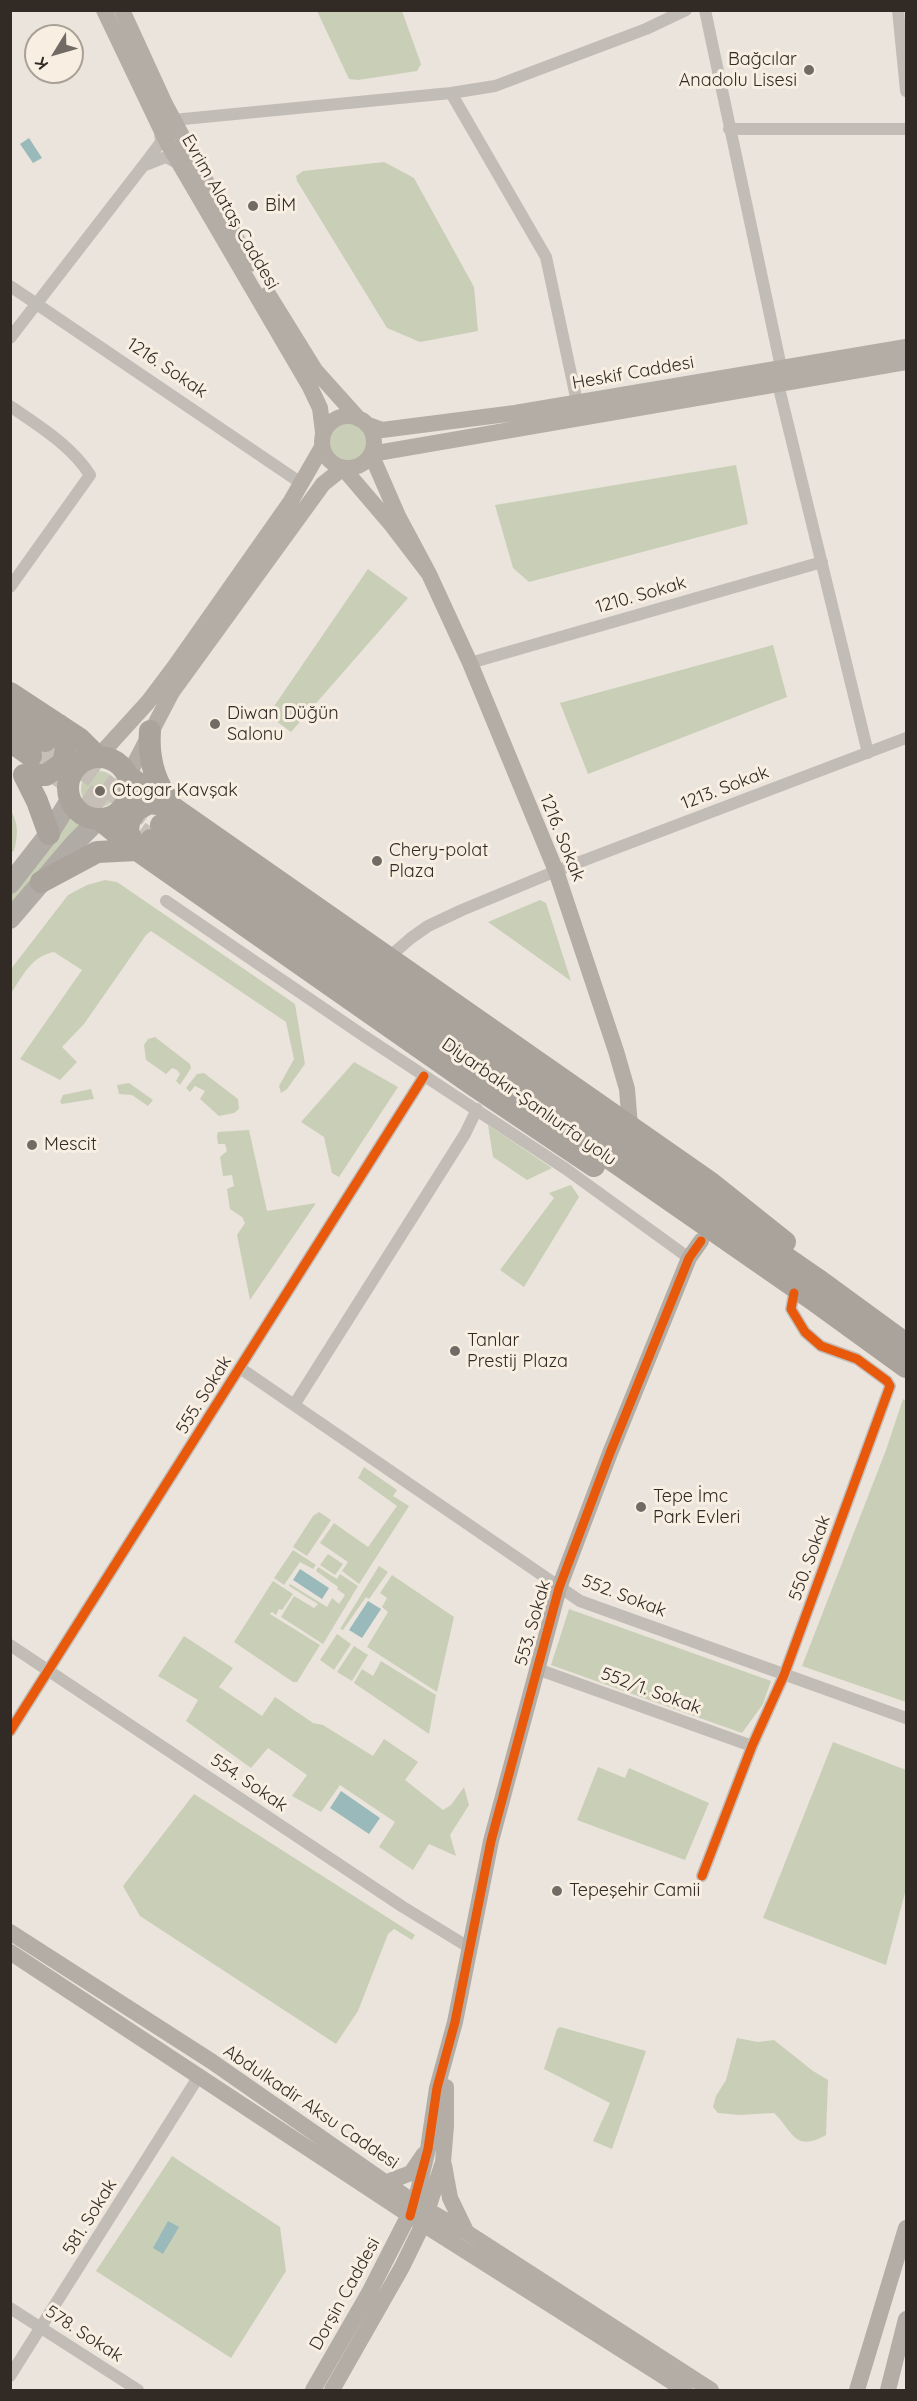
<!DOCTYPE html>
<meta charset="utf-8">
<style>
body{margin:0}
#map{position:relative;width:917px;height:2401px;overflow:hidden;background:#eae4dc;font-family:Quicksand,sans-serif}
canvas{display:block}
.frame{position:absolute;inset:0;border:12px solid #322a25;pointer-events:none}
.north{position:absolute;left:24px;top:24px;width:60px;height:60px;box-sizing:border-box;background:#f8efe2;border:2px solid #a9a096;border-radius:50%;rotate:233deg;font-size:16px;font-weight:700;line-height:24px;text-align:center;color:#322a25}
.north::after{content:'';display:block;margin:auto;width:21px;height:27px;background:#726b65;clip-path:polygon(50% 0,100% 100%,50% 72%,0 100%)}
</style>
<div id="map">
<canvas width="917" height="2401"></canvas>
<div class="frame"></div>
<div class="north">K</div>
</div>
<script>
const c = document.querySelector('canvas').getContext('2d');
c.lineJoin = 'round';
function fillPath(path, color) { c.fillStyle = color; c.fill(path, 'evenodd'); }
function stroke(path, color, width, dash) { c.strokeStyle = color; c.lineWidth = width; c.lineCap = dash ? 'butt' : 'round'; c.setLineDash(dash || []); c.stroke(path); }
function write(font, color, halo, rows, align = 'center') {
  c.font = font + ' Quicksand,sans-serif'; c.lineWidth = 6; c.setLineDash([]); c.textBaseline = 'middle'; c.strokeStyle = halo; c.fillStyle = color; for (const [text, x, y, turn = 0] of rows) {
    c.save(); c.translate(x, y); c.rotate((+turn || 0) * Math.PI / 180); c.textAlign = isNaN(turn) ? turn : align; if (halo) c.strokeText(text, 0, 0); c.fillText(text, 0, 0); c.restore();
  }
}
const green = new Path2D(`
 M 317,11 L 402,11 L 421,64 L 417,71 L 358,80 L 349,79 Z
 M 384,162 L 414,178 L 474,287 L 478,331 L 420,342 L 387,328 L 297,181 L 296,176 L 303,171 Z
 M327 443a22 22 0 1 1 44 0a22 22 0 1 1-44 0Z
 M 736,465 L 748,524 L 529,582 L 513,568 L 495,505 Z
 M 368,569 L 408,598 L 291,732 L 268,715 Z
 M 773,645 L 787,697 L 588,774 L 560,703 Z
 M81 789a18 18 0 1 1 36 0a18 18 0 1 1-36 0Z
 M 10,809 C 19,823 18,835 14,851 L 11,852 Z
 M 70,811 L 88,825 L 11,905 L 11,892 Z
 M 105,880 L 117,882 L 295,1004 L 305,1064 L 287,1089 L 281,1093 L 279,1086 L 294,1059 L 286,1022 L 151,931 L 146,935 L 84,1024 L 62,1047 L 77,1062 L 60,1080 L 20,1059 L 82,970 L 54,952 C 30,957 24,975 11,993 L 11,969 L 68,895 L 87,885 Z
 M 540,900 L 546,903 L 571,981 L 488,922 Z
 M 155,1037 L 190,1064 L 191,1068 L 180,1085 L 176,1081 L 180,1074 L 177,1070 L 172,1068 L 166,1074 L 146,1060 L 144,1045 L 148,1039 Z
 M 354,1062 L 398,1087 L 339,1177 L 332,1173 L 324,1137 L 301,1122 Z
 M 204,1073 L 238,1099 L 239,1109 L 234,1113 L 219,1116 L 200,1099 L 205,1091 L 195,1086 L 190,1092 L 186,1088 L 197,1074 Z
 M 129,1083 L 153,1100 L 148,1106 L 132,1095 L 119,1094 L 117,1085 Z
 M 91,1089 L 94,1099 L 62,1104 L 60,1102 L 63,1095 Z
 M 488,1125 L 552,1168 L 527,1180 L 493,1157 Z
 M 249,1130 L 267,1211 L 316,1203 L 250,1300 L 237,1235 L 245,1223 L 242,1217 L 230,1209 L 227,1189 L 234,1186 L 232,1175 L 223,1176 L 220,1157 L 227,1151 L 225,1144 L 218,1144 L 217,1136 L 218,1132 Z
 M 571,1185 L 579,1197 L 524,1287 L 500,1270 L 554,1198 L 549,1193 Z
 M 903,1399 L 906,1401 L 906,1702 L 802,1666 L 886,1450 Z
 M 364,1467 L 397,1490 L 393,1496 L 409,1506 L 359,1584 L 342,1571 L 348,1562 L 320,1543 L 334,1523 L 368,1547 L 397,1506 L 358,1478 Z
 M 319,1512 L 331,1520 L 307,1556 L 293,1547 L 313,1516 Z
 M 293,1550 L 316,1565 L 313,1569 L 300,1562 L 284,1585 L 274,1578 Z
 M 328,1554 L 343,1564 L 335,1575 L 320,1565 Z
 M 379,1566 L 388,1572 L 369,1599 L 366,1597 L 343,1630 L 340,1629 Z
 M 318,1567 L 337,1579 L 340,1574 L 358,1586 L 323,1644 L 281,1617 L 294,1596 L 314,1608 L 318,1604 L 289,1586 L 290,1584 L 327,1607 L 332,1598 L 339,1604 L 345,1595 L 337,1589 L 338,1587 L 316,1571 Z
 M 392,1575 L 454,1617 L 437,1692 L 367,1647 L 388,1612 L 382,1607 L 387,1598 L 380,1593 Z
 M 273,1581 L 293,1594 L 282,1610 L 279,1609 L 276,1615 L 272,1612 L 270,1614 L 320,1645 L 297,1682 L 293,1682 L 234,1642 Z
 M 569,1609 L 771,1681 L 763,1704 L 742,1733 L 551,1665 Z
 M 337,1634 L 351,1644 L 334,1670 L 320,1660 Z
 M 184,1636 L 233,1668 L 219,1687 L 262,1716 L 275,1697 L 313,1723 L 323,1725 L 373,1756 L 384,1739 L 418,1762 L 405,1780 L 443,1810 L 451,1805 L 464,1787 L 469,1805 L 450,1835 L 456,1856 L 429,1844 L 413,1870 L 379,1847 L 395,1822 L 340,1785 L 321,1812 L 292,1796 L 307,1775 L 268,1748 L 251,1768 L 186,1721 L 198,1700 L 158,1676 Z
 M 354,1646 L 368,1655 L 352,1681 L 337,1672 Z
 M 381,1661 L 436,1695 L 429,1734 L 354,1683 L 362,1669 L 373,1676 Z
 M 833,1742 L 906,1770 L 906,1889 L 886,1965 L 763,1918 Z
 M 598,1767 L 625,1778 L 629,1768 L 709,1803 L 685,1860 L 577,1820 Z
 M 194,1794 L 415,1935 L 412,1940 L 394,1929 L 388,1934 L 358,2011 L 336,2044 L 140,1916 L 123,1886 Z
 M 560,2027 L 646,2051 L 612,2149 L 593,2141 L 610,2103 L 544,2069 L 557,2029 Z
 M 737,2038 L 758,2042 L 774,2040 L 813,2071 L 828,2080 L 826,2135 C 794,2153 793,2131 774,2113 L 739,2115 L 718,2113 L 713,2107 L 716,2096 L 726,2080 Z
 M 172,2156 L 280,2227 L 286,2271 L 231,2358 L 96,2271 Z`);
const water = new Path2D(`
 M 29,138 L 42,158 L 33,163 L 20,144 Z
 M 300,1569 L 329,1588 L 322,1599 L 293,1580 Z
 M 368,1601 L 381,1609 L 362,1638 L 349,1630 Z
 M 341,1791 L 380,1818 L 369,1834 L 330,1808 Z
 M 168,2221 L 179,2227 L 163,2254 L 153,2248 Z`);
const highwayTunnel = new Path2D(`
 M 50,745 L 161,825
 M 31,756 L 151,840`);
const street = new Path2D(`
 M 705,10 L 781,367
 M 898,10 L 906,91
 M 451,93 L 546,257 L 577,402
 M 173,120 L 451,93 L 495,86 L 646,29 L 686,10
 M 729,129 L 906,129
 M 160,132 L 161,142 L 143,166 L 166,157 L 179,164
 M 10,286 L 301,483
 M 10,338 L 143,166
 M 778,384 L 868,753
 M 10,406 C 39,426 72,446 90,475 L 10,587
 M 470,663 L 822,562
 M 166,901 L 364,1036 L 566,1169 L 689,1258
 M 388,958 L 411,938 L 428,926 L 462,910 L 556,871 L 906,738
 M 240,1368 L 580,1601 L 906,1718
 M 294,1405 L 465,1134 L 477,1109
 M 10,1645 L 403,1907 L 470,1948
 M 537,1669 L 752,1746
 M 10,1731 L 424,1076
 M 702,1876 L 752,1746 L 784,1675 L 890,1386 L 887,1381 L 857,1359 L 821,1346 L 805,1332 L 791,1309 L 794,1293
 M 10,2308 L 138,2390
 M 10,2376 L 199,2076`);
const secondary = new Path2D(`
 M 104,10 L 168,144 L 310,387 L 320,408 L 323,432
 M 122,10 L 165,104 L 250,264
 M 268,294 L 315,370 L 359,419
 M322 442a26 26 0 1 1 52 0a26 26 0 1 1-52 0Z
 M 366,424 L 382,430 L 515,413 L 906,347
 M 429,574 L 470,663 L 556,871 L 616,1051 L 627,1089 L 630,1126
 M 98,757 L 148,702 L 175,666 L 291,501 L 322,447
 M 128,776 L 172,692 L 323,484 L 343,468 L 390,523 L 429,574 L 398,516 L 371,454 L 906,362
 M 10,1932 L 211,2061 L 415,2203 L 466,2232 L 711,2390
 M 10,1952 L 423,2224 L 685,2390
 M 444,2165 L 450,2198 L 466,2231
 M 387,2182 L 411,2173 L 424,2154
 M 313,2390 L 370,2291 L 415,2203 L 428,2149 L 437,2088 L 455,2022 L 491,1841 L 559,1588 L 610,1453 L 689,1258 L 701,1241
 M 332,2390 L 402,2267 L 423,2224 L 443,2162 L 446,2126 L 446,2087
 M 857,2390 L 906,2228
 M 888,2390 L 906,2319`);
const primary = new Path2D(`
 M 10,884 L 49,834 L 70,800
 M 10,919 L 75,843 L 99,819`);
const highway = new Path2D(`
 M 10,693 L 80,739 L 98,757
 M 10,717 L 45,741
 M 150,731 C 148,758 154,781 170,802
 M 10,741 L 31,756
 M68 788a31 31 0 1 1 62 0a31 31 0 1 1-62 0Z
 M 24,775 L 46,775 L 63,763 L 66,749 L 59,725
 M 24,775 L 37,801 L 49,834
 M 128,776 L 711,1183 L 785,1242
 M 99,819 L 137,850 L 473,1085 L 594,1166
 M 161,825 L 817,1279 L 906,1344
 M 151,840 L 812,1299 L 906,1367
 M 41,882 L 97,852 L 137,850 L 128,832 L 129,822 L 136,810 L 150,803 L 172,806`);
const cycleway = new Path2D(`
 M 10,1731 L 424,1076
 M 702,1876 L 752,1746 L 784,1675 L 890,1386 L 887,1381 L 857,1359 L 821,1346 L 805,1332 L 791,1309 L 794,1293
 M 410,2216 L 428,2149 L 437,2088 L 455,2022 L 491,1841 L 559,1588 L 610,1453 L 689,1258 L 701,1241`);
const markers = [
 [809,70,6,"#726b65"],
 [253,206,6,"#726b65"],
 [215,724,6,"#726b65"],
 [100,791,6,"#726b65"],
 [377,861,6,"#726b65"],
 [32,1145,6,"#726b65"],
 [455,1351,6,"#726b65"],
 [641,1507,6,"#726b65"],
 [557,1891,6,"#726b65"]
];
const poiNames = [
 ["Bağcılar",797,60,"right"],
 ["Anadolu Lisesi",797,81,"right"],
 ["BİM",265,206],
 ["Diwan Düğün",227,714],
 ["Salonu",227,735],
 ["Otogar Kavşak",112,791],
 ["Chery-polat",389,851],
 ["Plaza",389,872],
 ["Mescit",44,1145],
 ["Tanlar",467,1341],
 ["Prestij Plaza",467,1362],
 ["Tepe İmc",653,1497],
 ["Park Evleri",653,1518],
 ["Tepeşehir Camii",569,1891]
];
const streetNames = [
 ["Evrim Alataş Caddesi",230,212,60],
 ["1216. Sokak",167,368,34],
 ["Heskif Caddesi",633,373,-10],
 ["1210. Sokak",641,595,-16],
 ["1213. Sokak",725,788,-21],
 ["1216. Sokak",562,838,68],
 ["Diyarbakır-Şanlıurfa yolu",529,1102,35],
 ["555. Sokak",204,1395,-58],
 ["550. Sokak",810,1558,-70],
 ["552. Sokak",624,1596,21],
 ["553. Sokak",533,1623,-74],
 ["552/1. Sokak",651,1691,20],
 ["554. Sokak",249,1783,34],
 ["Abdulkadir Aksu Caddesi",311,2107,34],
 ["581. Sokak",90,2217,-58],
 ["Dorşin Caddesi",345,2294,-61],
 ["578. Sokak",84,2334,33]
];
fillPath(green, '#c9cfb6');
fillPath(water, '#99b9ba');
stroke(highwayTunnel, '#c5bfb7', 22, [22, 11]);
stroke(street, '#c2bcb6', 12);
stroke(secondary, '#b3ada6', 16);
stroke(primary, '#b1aba5', 20);
stroke(highway, '#a9a39c', 22);
stroke(cycleway, '#e8590c', 9);
for (const [x, y, r, color] of markers) { const dot = new Path2D(); dot.arc(x, y, r, 0, 2 * Math.PI); c.fillStyle = color; c.fill(dot); stroke(dot, '#f8efe2', 2); }
write('18px', '#322a25', '#f8efe2', poiNames, 'left');
write('18px', '#322a25', '#f8efe2', streetNames);
</script>
